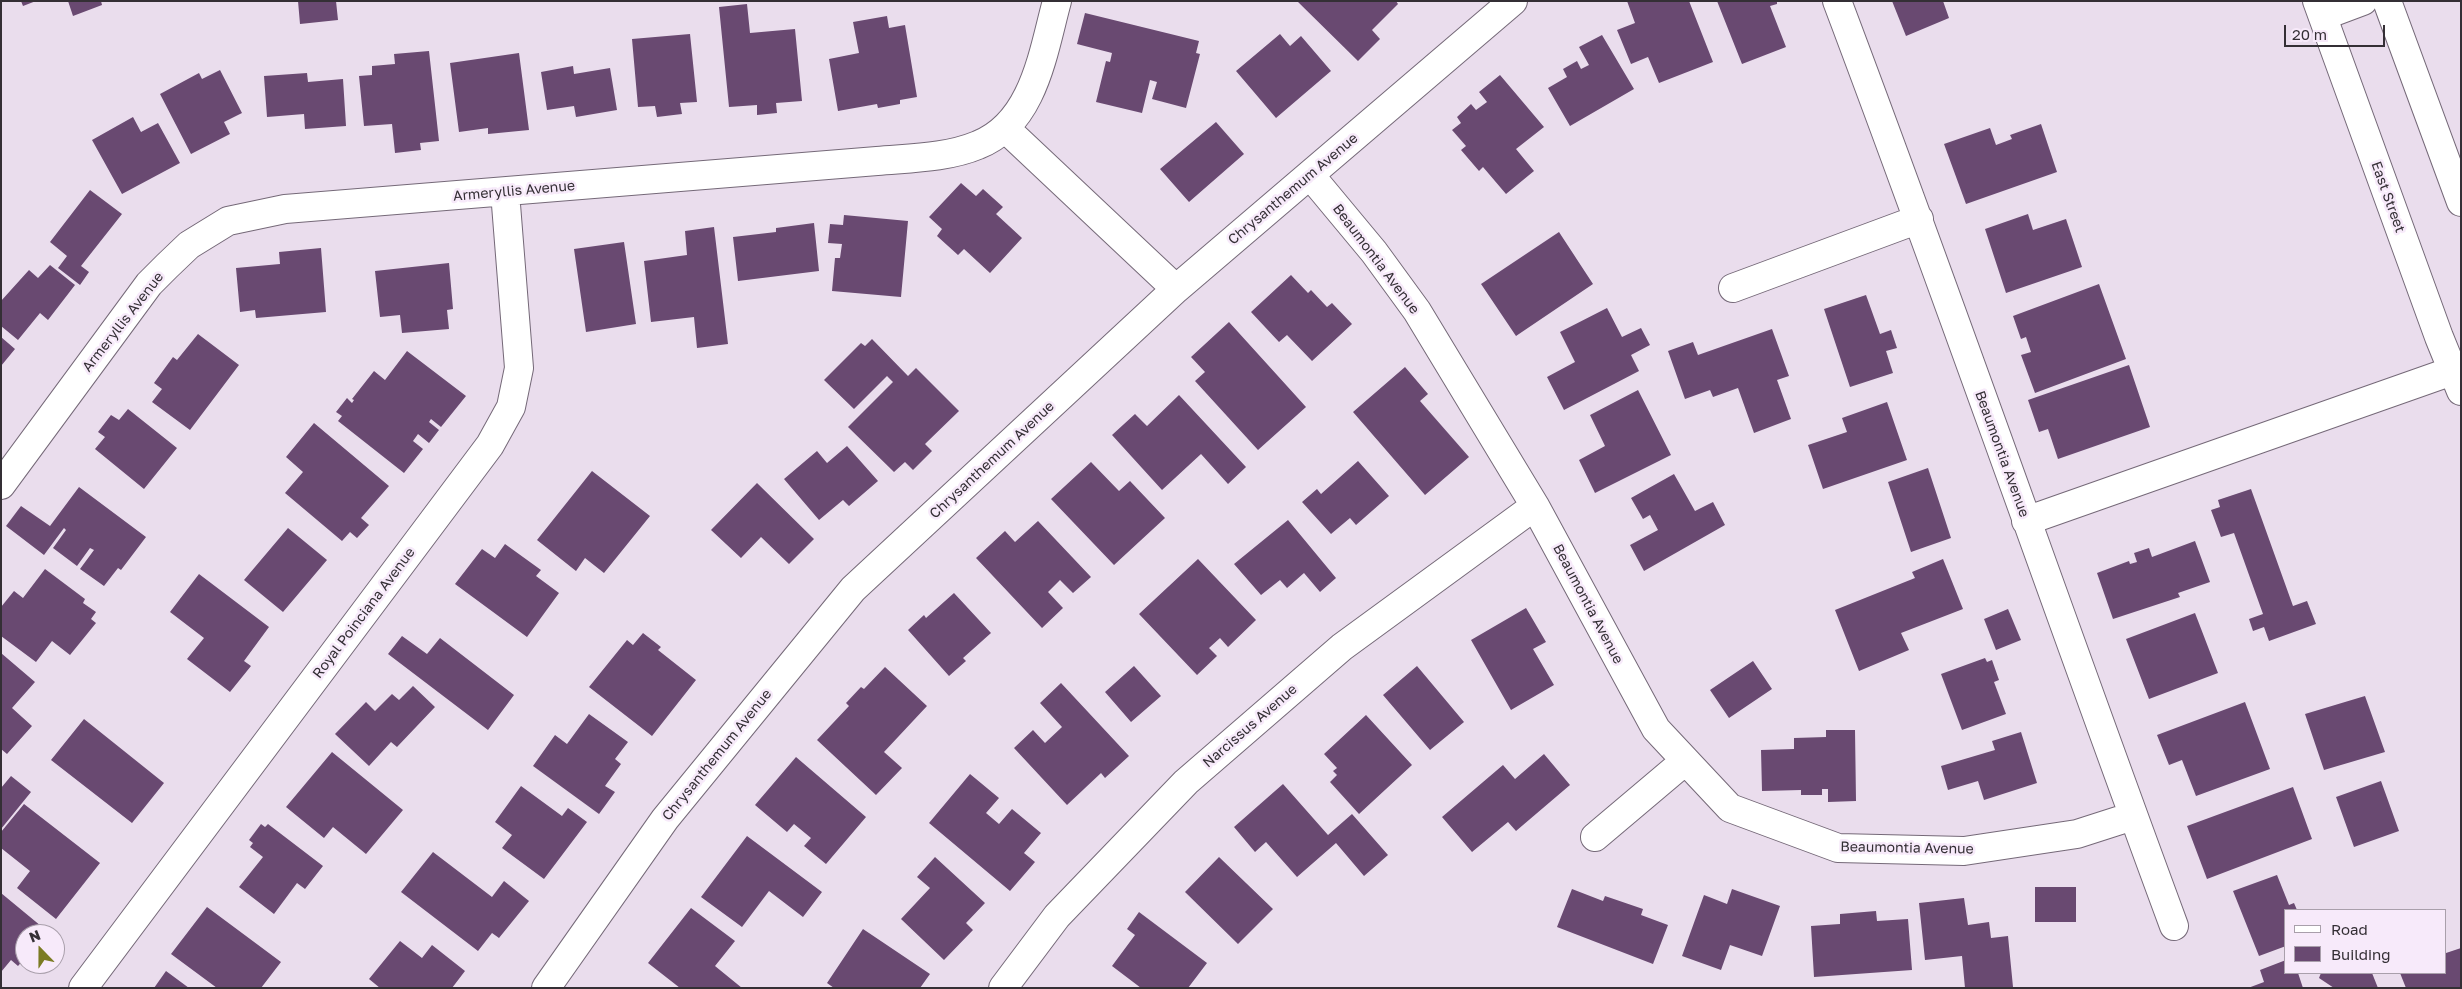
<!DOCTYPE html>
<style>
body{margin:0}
#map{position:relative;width:2462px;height:989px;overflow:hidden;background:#eadded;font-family:"Golos Text",sans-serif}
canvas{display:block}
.frame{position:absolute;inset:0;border:2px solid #342f35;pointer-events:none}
.legend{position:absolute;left:2284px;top:909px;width:162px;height:65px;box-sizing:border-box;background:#f7eafa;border:1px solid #a99fab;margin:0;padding:6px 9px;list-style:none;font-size:15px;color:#342f35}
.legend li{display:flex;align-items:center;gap:10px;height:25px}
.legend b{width:25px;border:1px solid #a99fab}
.north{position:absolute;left:15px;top:924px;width:50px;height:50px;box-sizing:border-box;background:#f7eafa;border:1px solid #a99fab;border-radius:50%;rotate:338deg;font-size:14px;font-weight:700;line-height:20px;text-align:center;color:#342f35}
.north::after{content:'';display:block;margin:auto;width:18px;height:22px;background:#7b7b23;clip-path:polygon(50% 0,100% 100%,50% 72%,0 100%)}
.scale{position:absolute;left:2284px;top:25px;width:101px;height:22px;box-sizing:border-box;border:2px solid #342f35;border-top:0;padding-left:6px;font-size:15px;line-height:18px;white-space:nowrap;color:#342f35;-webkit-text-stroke:4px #f7eafa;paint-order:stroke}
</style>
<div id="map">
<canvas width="2462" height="989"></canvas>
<div class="frame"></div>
<ul class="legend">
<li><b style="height:6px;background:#fff"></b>Road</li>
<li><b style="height:14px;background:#694971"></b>Building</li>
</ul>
<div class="north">N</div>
<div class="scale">20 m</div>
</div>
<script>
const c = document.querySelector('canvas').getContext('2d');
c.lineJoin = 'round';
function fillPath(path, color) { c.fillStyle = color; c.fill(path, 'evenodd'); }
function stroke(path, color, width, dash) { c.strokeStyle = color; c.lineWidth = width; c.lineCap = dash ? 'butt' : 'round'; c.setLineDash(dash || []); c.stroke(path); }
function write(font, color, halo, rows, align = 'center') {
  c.font = font + ' "Golos Text",sans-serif'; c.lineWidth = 5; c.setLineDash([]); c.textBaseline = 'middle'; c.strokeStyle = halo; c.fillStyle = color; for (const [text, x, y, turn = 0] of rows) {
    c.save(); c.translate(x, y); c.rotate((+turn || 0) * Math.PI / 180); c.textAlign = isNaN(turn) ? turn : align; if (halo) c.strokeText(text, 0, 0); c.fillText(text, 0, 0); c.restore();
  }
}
const building = new Path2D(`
 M 21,1 L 36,1 L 23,6 Z
 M 68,1 L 101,1 L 102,5 L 73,16 Z
 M 298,1 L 336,1 L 338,20 L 300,24 Z
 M 1297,1 L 1396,1 L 1398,4 L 1372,30 L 1380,39 L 1358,61 Z
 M 1627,1 L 1689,1 L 1713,62 L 1659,83 L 1648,57 L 1631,64 L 1617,30 L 1635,23 Z
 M 1717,1 L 1777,1 L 1777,4 L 1770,6 L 1786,47 L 1742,64 Z
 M 1892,1 L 1943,1 L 1949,18 L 1906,36 Z
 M 747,4 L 750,33 L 795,29 L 802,101 L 776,103 L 777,113 L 757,115 L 757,105 L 729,107 L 719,7 Z
 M 1085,13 L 1199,41 L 1196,53 L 1200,54 L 1186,108 L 1152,99 L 1157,82 L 1150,80 L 1142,113 L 1096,102 L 1106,61 L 1110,62 L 1112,53 L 1077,44 Z
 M 887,16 L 889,28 L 905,25 L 917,97 L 900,100 L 900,104 L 878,108 L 877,104 L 838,111 L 829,59 L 859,53 L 853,22 Z
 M 690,34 L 697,102 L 680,103 L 682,114 L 657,117 L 655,106 L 638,107 L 632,39 Z
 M 1280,34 L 1290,46 L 1301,36 L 1331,71 L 1276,118 L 1236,71 Z
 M 1602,35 L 1634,89 L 1570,126 L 1548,88 L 1567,77 L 1563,69 L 1577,61 L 1581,69 L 1589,65 L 1579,47 Z
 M 429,51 L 439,141 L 420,143 L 421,150 L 395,153 L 392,124 L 364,126 L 359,76 L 372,75 L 372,66 L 395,64 L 394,54 Z
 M 519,53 L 529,130 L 488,134 L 488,128 L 459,132 L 450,63 Z
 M 573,66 L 574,74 L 610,68 L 617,110 L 576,117 L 574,106 L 547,110 L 541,72 Z
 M 220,70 L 242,113 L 224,122 L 230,134 L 191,154 L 160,94 L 199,73 L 202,79 Z
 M 307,73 L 308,82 L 343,79 L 346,126 L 305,129 L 304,114 L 267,117 L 264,76 Z
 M 1500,75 L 1544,127 L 1516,149 L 1534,171 L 1506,194 L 1483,167 L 1479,171 L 1461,150 L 1466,146 L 1452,130 L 1461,123 L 1457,117 L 1471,104 L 1476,110 L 1487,102 L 1479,92 Z
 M 133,117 L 141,132 L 158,123 L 180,163 L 122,194 L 92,140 Z
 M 1216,122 L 1244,154 L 1189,202 L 1160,169 Z
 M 2041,124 L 2057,172 L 1966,204 L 1944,144 L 1990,128 L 1996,145 L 2012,139 L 2010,135 Z
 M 961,183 L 976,196 L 983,189 L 1003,207 L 996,214 L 1022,238 L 990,273 L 964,249 L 958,255 L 937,236 L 942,229 L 929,217 Z
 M 90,190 L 122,214 L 81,266 L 89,272 L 80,285 L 58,268 L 67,256 L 50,242 Z
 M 2028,214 L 2033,230 L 2066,219 L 2082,267 L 2006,293 L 1985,229 Z
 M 844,215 L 908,221 L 901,297 L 832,291 L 835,258 L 840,258 L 842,244 L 828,243 L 830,224 L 843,225 Z
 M 814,223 L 819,271 L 738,281 L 733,237 L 776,232 L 776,228 Z
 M 714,227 L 728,344 L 697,348 L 694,317 L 651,322 L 644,261 L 687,255 L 685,231 Z
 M 1559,232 L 1593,284 L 1516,336 L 1481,284 Z
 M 624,242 L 636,324 L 586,332 L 574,249 Z
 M 321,248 L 326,312 L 256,318 L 255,310 L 240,312 L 236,268 L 280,264 L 279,252 Z
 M 449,263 L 453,309 L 447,310 L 449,329 L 402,333 L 400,315 L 380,317 L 375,271 Z
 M 50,265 L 75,285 L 48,320 L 40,313 L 18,340 L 1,326 L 1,301 L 29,270 L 38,278 Z
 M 1291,275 L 1308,293 L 1311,290 L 1327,307 L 1332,303 L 1352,324 L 1312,361 L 1287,335 L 1279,342 L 1251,312 Z
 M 2099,284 L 2126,359 L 2035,393 L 2021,355 L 2031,352 L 2026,337 L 2021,339 L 2013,316 Z
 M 1866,295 L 1880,334 L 1891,330 L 1897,348 L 1886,351 L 1893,373 L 1850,387 L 1824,309 Z
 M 1607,308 L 1622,337 L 1641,328 L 1650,345 L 1631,355 L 1639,371 L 1564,410 L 1547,377 L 1575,362 L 1560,332 Z
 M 1229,322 L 1306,407 L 1258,450 L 1195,381 L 1205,372 L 1191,357 Z
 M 1772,329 L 1789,376 L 1777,380 L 1791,419 L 1754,433 L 1738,388 L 1713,397 L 1710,390 L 1685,399 L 1668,351 L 1693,342 L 1698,355 Z
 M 198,334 L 239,365 L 190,430 L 152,402 L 162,389 L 154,383 L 173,357 L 177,360 Z
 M 1,337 L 15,349 L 1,366 Z
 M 872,339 L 908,376 L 916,368 L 959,411 L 925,444 L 932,451 L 913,470 L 905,462 L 894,472 L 848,427 L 893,382 L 887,376 L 854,409 L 824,380 L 861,343 L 865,346 Z
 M 407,351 L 466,396 L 441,427 L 431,419 L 429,422 L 439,430 L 429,443 L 418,434 L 413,441 L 423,449 L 404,473 L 338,421 L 342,416 L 336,412 L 347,398 L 352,403 L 354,400 L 352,399 L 374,371 L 385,380 Z
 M 2129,365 L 2150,427 L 2058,459 L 2048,429 L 2039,432 L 2028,400 Z
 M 1405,367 L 1428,394 L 1420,401 L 1469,457 L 1425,495 L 1353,412 Z
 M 1638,390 L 1671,455 L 1595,493 L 1579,460 L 1605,446 L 1590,415 Z
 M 1179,395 L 1246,467 L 1228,484 L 1201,454 L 1162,490 L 1112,435 L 1135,414 L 1147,426 Z
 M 1887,402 L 1907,460 L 1823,489 L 1808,445 L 1847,432 L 1842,418 Z
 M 128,409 L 177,448 L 144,489 L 95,449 L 105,437 L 98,432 L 111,415 L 119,420 Z
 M 314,423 L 389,486 L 361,518 L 369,525 L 357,538 L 350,532 L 342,541 L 285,493 L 303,472 L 286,457 Z
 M 847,446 L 878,481 L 849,506 L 843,500 L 819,520 L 784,479 L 817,451 L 827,463 Z
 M 1358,461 L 1389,496 L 1356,525 L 1350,518 L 1331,534 L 1302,502 L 1317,489 L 1321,494 Z
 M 1091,462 L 1119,491 L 1130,481 L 1165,518 L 1114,565 L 1051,499 Z
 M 1928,468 L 1951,538 L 1911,552 L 1888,482 Z
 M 592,471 L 650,516 L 604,573 L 585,558 L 576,571 L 537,540 Z
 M 1674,474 L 1695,511 L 1713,502 L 1725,525 L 1644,571 L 1630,545 L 1658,530 L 1650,515 L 1643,519 L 1631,498 Z
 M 757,483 L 814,539 L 789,564 L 761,537 L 741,558 L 711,530 Z
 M 79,487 L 146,537 L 121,570 L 118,568 L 104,586 L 80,569 L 94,550 L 90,548 L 77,566 L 53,548 L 66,530 L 64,528 L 44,555 L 6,526 L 21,506 L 50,526 Z
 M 2251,489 L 2293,606 L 2307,601 L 2316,624 L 2269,641 L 2264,627 L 2253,631 L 2249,619 L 2263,614 L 2234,533 L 2221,537 L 2211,510 L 2220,507 L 2218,500 Z
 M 1288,520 L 1336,578 L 1320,592 L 1304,573 L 1287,588 L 1280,580 L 1261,595 L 1234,564 Z
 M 1038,521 L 1091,577 L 1073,593 L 1060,580 L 1048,592 L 1063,608 L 1042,628 L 976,558 L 1005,531 L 1015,542 Z
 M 288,528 L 327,560 L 283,612 L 244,580 Z
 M 2195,541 L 2210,582 L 2178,593 L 2180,597 L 2113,619 L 2097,573 L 2129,561 L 2130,564 L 2137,562 L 2134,553 L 2149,548 L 2152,557 Z
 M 505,544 L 541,570 L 536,576 L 559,593 L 527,637 L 455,584 L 482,549 L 495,558 Z
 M 1198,559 L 1256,620 L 1228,647 L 1220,638 L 1209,648 L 1217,656 L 1197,675 L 1139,614 Z
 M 1943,559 L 1963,609 L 1901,633 L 1909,650 L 1859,671 L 1835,610 L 1915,578 L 1912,572 Z
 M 45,569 L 85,599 L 83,603 L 96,612 L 91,619 L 96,623 L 70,655 L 52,641 L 36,662 L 1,636 L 1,607 L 14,591 L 23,598 Z
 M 199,574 L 269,627 L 244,661 L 251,666 L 230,692 L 187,659 L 204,638 L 170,612 Z
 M 954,593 L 991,633 L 963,658 L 966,661 L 949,676 L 908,630 L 924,615 L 926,618 Z
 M 1526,608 L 1546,642 L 1533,649 L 1554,685 L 1511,710 L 1471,640 Z
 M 2008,609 L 2021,640 L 1996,650 L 1984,619 Z
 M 2195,613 L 2218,673 L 2149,699 L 2126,639 Z
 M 643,633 L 661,647 L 658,650 L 696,680 L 652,736 L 589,687 L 627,640 L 633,645 Z
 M 402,636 L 427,654 L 440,638 L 514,695 L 488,730 L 388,654 Z
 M 1,653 L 35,682 L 12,708 L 32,726 L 7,754 L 1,749 Z
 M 1985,658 L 1987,662 L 1992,660 L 1999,680 L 1994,682 L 2006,714 L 1962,730 L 1941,674 Z
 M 1753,661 L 1772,689 L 1729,718 L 1710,690 Z
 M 1134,666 L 1161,696 L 1131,722 L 1105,692 Z
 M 1417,666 L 1464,722 L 1430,750 L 1383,695 Z
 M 885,667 L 927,706 L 884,752 L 902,768 L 876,795 L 817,740 L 849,706 L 846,703 L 861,687 L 864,689 Z
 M 1061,683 L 1129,756 L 1105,778 L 1101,773 L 1067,805 L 1014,748 L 1033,730 L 1045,743 L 1062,727 L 1040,703 Z
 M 413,686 L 435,707 L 397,747 L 391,742 L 369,766 L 335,734 L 366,702 L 375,711 L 392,694 L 399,700 Z
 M 2365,696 L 2385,752 L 2324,770 L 2305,714 Z
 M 2245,702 L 2270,769 L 2196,796 L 2182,760 L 2169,765 L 2157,735 Z
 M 589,714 L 628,742 L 615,759 L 621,764 L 605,786 L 615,792 L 599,814 L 533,766 L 555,735 L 567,744 Z
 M 1366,715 L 1412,765 L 1359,814 L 1330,782 L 1337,775 L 1333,771 L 1337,768 L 1324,754 Z
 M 84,719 L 164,783 L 132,823 L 51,760 Z
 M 1826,730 L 1855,730 L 1856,801 L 1828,802 L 1828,789 L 1822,789 L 1822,795 L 1801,795 L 1801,790 L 1762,791 L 1761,750 L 1794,749 L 1794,738 L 1826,737 Z
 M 2021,732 L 2037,783 L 1984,800 L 1978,781 L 1948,790 L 1941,766 L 1995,750 L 1992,741 Z
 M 332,752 L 403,810 L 366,854 L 333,827 L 324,838 L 286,807 Z
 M 1544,754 L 1570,785 L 1516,831 L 1508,822 L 1472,852 L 1442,817 L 1503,765 L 1515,779 Z
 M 796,757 L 866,817 L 826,864 L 804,846 L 811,838 L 794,824 L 787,832 L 755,805 Z
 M 970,774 L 999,798 L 986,813 L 999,824 L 1012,809 L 1041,833 L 1024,853 L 1035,862 L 1010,891 L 929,823 Z
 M 11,776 L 31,792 L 1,829 L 1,788 Z
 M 2381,781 L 2399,831 L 2354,847 L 2336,797 Z
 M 1283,784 L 1328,835 L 1352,814 L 1388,855 L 1364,876 L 1336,843 L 1297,877 L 1266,842 L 1255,852 L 1234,827 Z
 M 521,786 L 562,816 L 568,808 L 587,822 L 544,879 L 502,848 L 512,835 L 495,822 Z
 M 2293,787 L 2312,839 L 2207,879 L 2187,826 Z
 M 24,804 L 100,863 L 56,919 L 17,888 L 30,871 L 1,848 L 1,832 Z
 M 261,824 L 265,827 L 268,824 L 323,866 L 305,889 L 297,883 L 274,914 L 239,887 L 263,857 L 250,847 L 253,843 L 249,840 Z
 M 747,836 L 822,892 L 803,917 L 769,891 L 742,927 L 701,897 Z
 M 433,852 L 492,897 L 504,881 L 529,901 L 499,938 L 492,933 L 478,951 L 401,892 Z
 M 935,857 L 985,903 L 966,923 L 973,930 L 944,960 L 901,919 L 930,888 L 917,877 Z
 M 1219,857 L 1273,909 L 1238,944 L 1185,892 Z
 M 2277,875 L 2289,905 L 2294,903 L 2297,910 L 2286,910 L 2286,946 L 2259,956 L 2233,891 Z
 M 2035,887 L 2076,887 L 2076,922 L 2035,922 Z
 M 1572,889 L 1603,901 L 1605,896 L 1643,909 L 1641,915 L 1668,925 L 1653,964 L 1557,927 Z
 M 1732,889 L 1780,906 L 1762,956 L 1730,945 L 1721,970 L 1682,956 L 1704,895 L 1727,904 Z
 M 1,893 L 47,931 L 44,934 L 25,934 L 25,958 L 18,966 L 11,960 L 1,972 Z
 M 1964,898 L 1968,925 L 1989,922 L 1991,938 L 2008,936 L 2013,987 L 1965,988 L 1962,956 L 1925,960 L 1919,903 Z
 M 207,907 L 281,962 L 261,988 L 217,988 L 171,954 Z
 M 691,908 L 735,941 L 715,966 L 742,988 L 680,988 L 648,963 Z
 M 1876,911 L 1877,921 L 1908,919 L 1912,970 L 1814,977 L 1811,926 L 1840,924 L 1840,914 Z
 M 1139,912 L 1207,963 L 1188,988 L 1141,988 L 1112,966 L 1135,935 L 1127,929 Z
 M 863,929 L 930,974 L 920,988 L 834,988 L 827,983 Z
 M 400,941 L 422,958 L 432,945 L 465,971 L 452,988 L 380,988 L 369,979 Z
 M 2461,948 L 2461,988 L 2406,988 L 2400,973 L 2446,973 L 2446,953 Z
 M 2286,960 L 2286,973 L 2298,973 L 2303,988 L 2248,988 L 2264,982 L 2260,970 Z
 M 166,971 L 189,988 L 154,988 Z
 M 2321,973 L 2372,973 L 2378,988 L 2334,988 L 2319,978 Z`);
const street = new Path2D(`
 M 1837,1 C 1953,308 2060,618 2174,926
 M 2323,16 L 2363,1
 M 1006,129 L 1176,289
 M 1310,175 L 1374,252 L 1417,311 L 1535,506 L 1656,729 L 1730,808 L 1838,848 L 1964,851 L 2077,834 L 2133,816
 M 1733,288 L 1919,219
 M 1,485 L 149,284 L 167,266 L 189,245 L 228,221 L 285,209 L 877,161 C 910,158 947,158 978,145 C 1034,123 1043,52 1057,1
 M 2026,521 L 2452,371
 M 1595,837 L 1685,761
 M 83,988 L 490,445 L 511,407 L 519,368 L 505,192
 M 546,988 L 665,819 L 853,589 L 1176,289 L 1513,1
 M 1003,988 L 1057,916 L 1186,782 L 1342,647 L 1535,506`);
const secondary = new Path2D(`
 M 2317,1 L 2439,337 L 2461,391
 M 2387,1 L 2461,202`);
const streetNames = [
 ["Chrysanthemum Avenue",1293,189,-40],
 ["Armeryllis Avenue",514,191,-5],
 ["East Street",2388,197,70],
 ["Beaumontia Avenue",1376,259,53],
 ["Armeryllis Avenue",123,322,-52],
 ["Beaumontia Avenue",2002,454,70],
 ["Chrysanthemum Avenue",992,460,-43],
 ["Beaumontia Avenue",1588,604,62],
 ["Royal Poinciana Avenue",364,613,-53],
 ["Narcissus Avenue",1250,726,-41],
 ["Chrysanthemum Avenue",717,755,-51],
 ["Beaumontia Avenue",1907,848,1]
];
fillPath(building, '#694971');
stroke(street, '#756978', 30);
stroke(secondary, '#756978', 30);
stroke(street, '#fff', 28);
stroke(secondary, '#fff', 28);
write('14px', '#342f35', '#f7eafa', streetNames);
</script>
